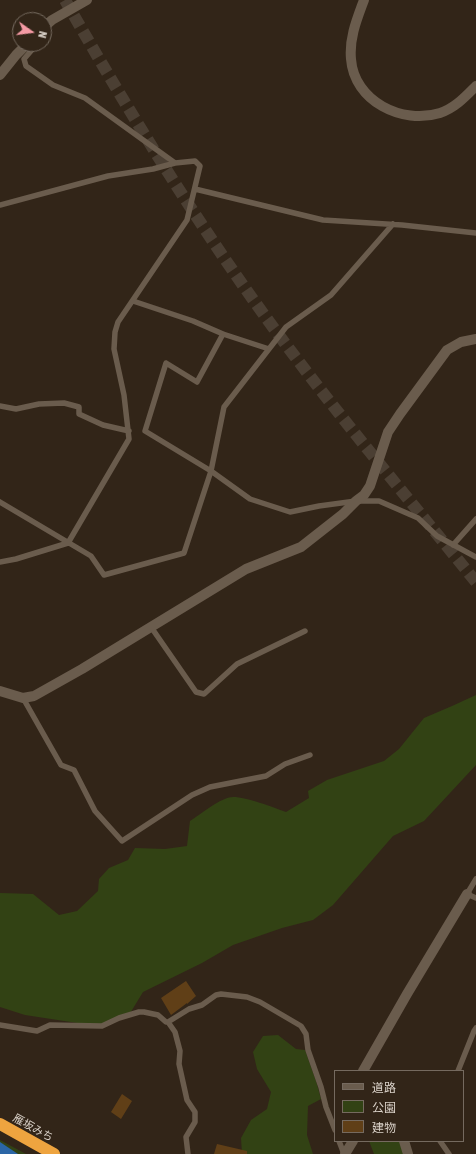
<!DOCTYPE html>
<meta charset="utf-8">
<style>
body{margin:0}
#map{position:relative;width:476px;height:1154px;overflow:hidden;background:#322518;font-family:"Asap Condensed","Noto Sans JP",sans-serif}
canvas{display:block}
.legend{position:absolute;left:334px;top:1070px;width:130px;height:72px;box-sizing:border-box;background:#322518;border:1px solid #756a5f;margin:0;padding:5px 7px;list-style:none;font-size:12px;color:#dad2c9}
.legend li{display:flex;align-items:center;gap:8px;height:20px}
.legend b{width:20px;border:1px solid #756a5f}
.north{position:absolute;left:12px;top:12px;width:40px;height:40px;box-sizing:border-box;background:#322518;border:1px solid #756a5f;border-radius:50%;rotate:104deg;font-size:11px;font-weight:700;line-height:16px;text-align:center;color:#dad2c9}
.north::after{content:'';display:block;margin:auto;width:14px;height:18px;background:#f49aa4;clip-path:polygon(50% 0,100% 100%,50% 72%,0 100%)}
</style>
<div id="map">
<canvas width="476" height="1154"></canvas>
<ul class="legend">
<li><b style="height:5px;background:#6a5c4d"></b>道路</li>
<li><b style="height:11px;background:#324214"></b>公園</li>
<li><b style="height:11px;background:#603f17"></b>建物</li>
</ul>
<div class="north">N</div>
</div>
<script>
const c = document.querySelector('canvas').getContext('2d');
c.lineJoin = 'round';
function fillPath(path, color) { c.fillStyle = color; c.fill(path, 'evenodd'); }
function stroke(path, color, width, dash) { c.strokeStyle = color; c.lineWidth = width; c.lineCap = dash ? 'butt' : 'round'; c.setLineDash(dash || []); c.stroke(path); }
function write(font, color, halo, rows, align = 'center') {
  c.font = font + ' "Asap Condensed","Noto Sans JP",sans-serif'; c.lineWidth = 3; c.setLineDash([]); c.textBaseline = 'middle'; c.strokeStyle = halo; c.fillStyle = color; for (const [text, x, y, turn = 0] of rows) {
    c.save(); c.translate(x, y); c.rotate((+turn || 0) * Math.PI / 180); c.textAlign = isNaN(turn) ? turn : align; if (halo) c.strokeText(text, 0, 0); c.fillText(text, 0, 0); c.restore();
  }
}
const green = new Path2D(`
 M 476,695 L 476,765 L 424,821 L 393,836 L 333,905 L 313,920 L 282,928 L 233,945 L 202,963 L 143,992 L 129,1015 L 97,1026 L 25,1015 L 0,1007 L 0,893 L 33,894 L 59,915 L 77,911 L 98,891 L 99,879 L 109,868 L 128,860 L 135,848 L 165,849 L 187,846 L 190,821 C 200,815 221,797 233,797 C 247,797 272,807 286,812 L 309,798 L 308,791 L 327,780 L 384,761 L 399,749 L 424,718 L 452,706 Z
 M 278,1035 L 296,1049 L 305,1050 L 316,1081 L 321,1099 L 308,1106 L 307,1135 L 313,1154 L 242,1154 L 241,1138 L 251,1120 L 267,1109 L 271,1092 L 257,1069 L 253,1052 L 263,1036 Z
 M 0,1140 L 26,1154 L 0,1154 Z
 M 369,1141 L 400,1141 L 404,1154 L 374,1154 Z`);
const water = new Path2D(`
 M 0,1142 L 18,1154 L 0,1154 Z`);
const building = new Path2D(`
 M 186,981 L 196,996 L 187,1004 L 187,1003 L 171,1015 L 161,998 Z
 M 122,1094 L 132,1101 L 121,1119 L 111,1112 Z
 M 217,1144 L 247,1151 L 247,1154 L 214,1154 Z`);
const highwayTunnel = new Path2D(`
 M 65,0 C 126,107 190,212 262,312 C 329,405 404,493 476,582`);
const lane = new Path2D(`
 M 37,44 L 24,59 L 26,66 L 53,85 L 85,98 L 175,163
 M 195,189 L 323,220 L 402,225 L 476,233
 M 0,205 L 108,176 L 153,169 L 175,163 L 195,161 L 200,166 L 187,220 L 118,322 L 115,332 L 114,349 L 124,395 L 129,439 L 68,543 L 16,559 L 0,562
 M 393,224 L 331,295 L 286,327 L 224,407 L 211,471 L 250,499 L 290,512 L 319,506 L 356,501 L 379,501 L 418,518 L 437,536 L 476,557
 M 223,334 L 269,349
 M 0,406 L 16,409 L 39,404 L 64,403 L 79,407 L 79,414 L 103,425 L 129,431
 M 0,502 L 91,556 L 104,575 L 184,553 L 211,471 L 145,431 L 166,363 L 197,382 L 223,334 L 193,321 L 133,301
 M 453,545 L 476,519
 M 151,627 L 196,692 L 204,694 L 237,664 L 305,631
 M 23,698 L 61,765 L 74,770 L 95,811 L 122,841 L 192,795 L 210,787 L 266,776 L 285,764 L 310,755
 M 476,879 L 467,894 L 476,898
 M 0,1025 L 37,1031 L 50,1025 L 102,1026 L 119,1018 L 139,1012 L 144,1012 L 158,1015 L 166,1022 L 168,1022
 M 458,1071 L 474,1031 L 476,1028
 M 339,1141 L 344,1154
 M 440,1141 L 449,1154
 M 188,1154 L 186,1137 L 195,1122 L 195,1112 L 187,1100 L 179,1064 L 180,1051 L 175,1032 L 168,1022 L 189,1009 L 202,1005 L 216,995 L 221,994 L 247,997 L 260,1002 L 301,1026 L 306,1034 L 308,1050 L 321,1087 L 326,1107 L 335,1130`);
const street = new Path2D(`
 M 0,691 L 23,698 L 34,696 L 82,669 L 246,569 L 301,547 L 343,514 L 356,501 L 364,495 L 370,486 L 388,432 L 400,414 L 447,350 L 461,342 L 476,339
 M 363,1071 L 407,994 L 467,894
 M 404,1141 L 408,1154
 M 345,1154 L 353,1141`);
const secondary = new Path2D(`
 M 364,0 C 357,19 349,38 351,59 C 354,101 402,125 440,113 C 455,108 465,97 476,86
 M 44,27 L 52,20 L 87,0
 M 0,75 L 16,55 L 27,44`);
const highway = new Path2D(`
 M 0,1124 L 54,1154`);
const streetNames = [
 ["雁坂みち",33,1128,29]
];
fillPath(green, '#324214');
fillPath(water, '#2b66a6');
fillPath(building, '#603f17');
stroke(highwayTunnel, '#4b3f33', 12, [12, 6]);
stroke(lane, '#6a5c4d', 5.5);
stroke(street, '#6a5c4d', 10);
stroke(secondary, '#6a5c4d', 10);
stroke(highway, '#eea43f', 12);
write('11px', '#dad2c9', '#322518', streetNames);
</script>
